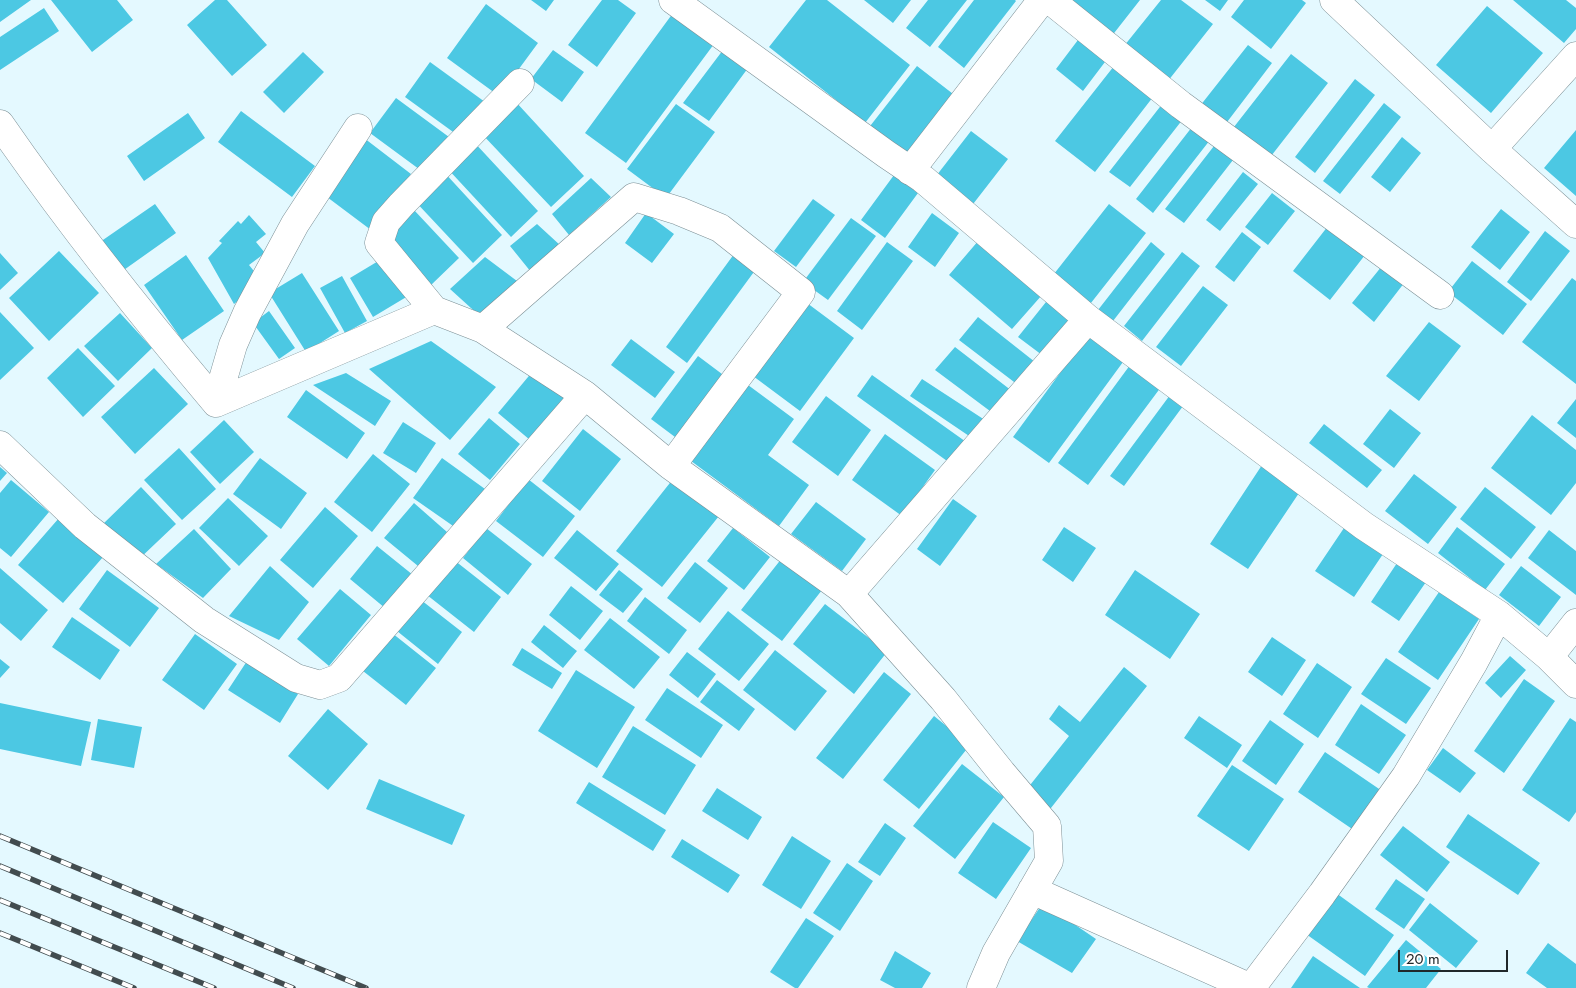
<!DOCTYPE html>
<style>
body{margin:0}
#map{position:relative;width:1576px;height:988px;overflow:hidden;background:#e4f9ff;font-family:Jost,sans-serif}
canvas{display:block}
.scale{position:absolute;left:1398px;top:950px;width:110px;height:22px;box-sizing:border-box;border:2px solid #20282a;border-top:0;padding-left:6px;font-size:15px;line-height:18px;white-space:nowrap;color:#20282a;-webkit-text-stroke:4px #fff;paint-order:stroke}
</style>
<div id="map">
<canvas width="1576" height="988"></canvas>
<div class="scale">20 m</div>
</div>
<script>
const c = document.querySelector('canvas').getContext('2d');
c.lineJoin = 'round';
function fillPath(path, color) { c.fillStyle = color; c.fill(path, 'evenodd'); }
function stroke(path, color, width, dash) { c.strokeStyle = color; c.lineWidth = width; c.lineCap = dash ? 'butt' : 'round'; c.setLineDash(dash || []); c.stroke(path); }
const building = new Path2D(`
 M 0,0 L 31,0 L 0,22 Z
 M 51,0 L 117,0 L 133,20 L 92,52 Z
 M 215,0 L 227,0 L 267,45 L 232,76 L 187,25 Z
 M 531,0 L 554,0 L 546,11 Z
 M 602,0 L 618,0 L 636,13 L 597,67 L 568,45 Z
 M 806,0 L 827,0 L 910,65 L 865,123 L 769,47 Z
 M 864,0 L 911,0 L 893,23 Z
 M 928,0 L 967,0 L 930,47 L 906,28 Z
 M 974,0 L 1015,0 L 1016,1 L 964,68 L 938,47 Z
 M 1067,0 L 1140,0 L 1111,37 Z
 M 1161,0 L 1181,0 L 1213,24 L 1164,86 L 1120,51 Z
 M 1205,0 L 1228,0 L 1220,11 Z
 M 1244,0 L 1302,0 L 1306,3 L 1271,49 L 1231,17 Z
 M 1513,0 L 1566,0 L 1576,8 L 1576,29 L 1564,43 Z
 M 486,4 L 538,43 L 499,96 L 447,58 Z
 M 1487,6 L 1543,53 L 1491,113 L 1436,65 Z
 M 44,8 L 59,31 L 0,70 L 0,37 Z
 M 673,13 L 714,44 L 626,163 L 585,133 Z
 M 1081,36 L 1108,58 L 1083,91 L 1056,69 Z
 M 1248,45 L 1272,63 L 1221,130 L 1196,111 Z
 M 553,50 L 584,72 L 562,102 L 531,79 Z
 M 723,50 L 748,68 L 709,121 L 683,103 Z
 M 303,52 L 324,72 L 284,113 L 263,92 Z
 M 1291,54 L 1328,83 L 1268,160 L 1230,132 Z
 M 430,62 L 485,102 L 460,137 L 405,97 Z
 M 917,66 L 957,97 L 907,161 L 867,130 Z
 M 1114,66 L 1153,97 L 1095,172 L 1055,141 Z
 M 1355,79 L 1375,95 L 1315,173 L 1295,157 Z
 M 396,98 L 449,137 L 423,172 L 370,133 Z
 M 515,101 L 584,176 L 551,207 L 481,133 Z
 M 1163,103 L 1183,119 L 1130,187 L 1109,172 Z
 M 1384,103 L 1401,117 L 1340,194 L 1323,181 Z
 M 676,104 L 715,132 L 666,198 L 627,169 Z
 M 241,111 L 315,166 L 292,197 L 218,142 Z
 M 188,113 L 205,138 L 144,181 L 127,156 Z
 M 1192,127 L 1210,140 L 1153,213 L 1136,199 Z
 M 1576,130 L 1576,196 L 1544,168 Z
 M 971,131 L 1008,159 L 970,208 L 933,180 Z
 M 1402,137 L 1421,153 L 1390,192 L 1371,177 Z
 M 364,138 L 411,174 L 371,230 L 323,194 Z
 M 473,141 L 538,211 L 511,237 L 446,167 Z
 M 1214,146 L 1233,160 L 1184,223 L 1165,209 Z
 M 443,171 L 502,235 L 473,263 L 413,199 Z
 M 1243,172 L 1258,184 L 1220,231 L 1206,220 Z
 M 894,175 L 918,193 L 885,238 L 861,220 Z
 M 591,178 L 611,197 L 569,235 L 552,214 Z
 M 1272,193 L 1295,211 L 1268,245 L 1245,227 Z
 M 813,199 L 835,215 L 796,267 L 774,251 Z
 M 155,204 L 176,233 L 121,272 L 100,242 Z
 M 1109,204 L 1146,233 L 1087,308 L 1050,279 Z
 M 1501,209 L 1530,232 L 1500,270 L 1471,247 Z
 M 414,210 L 459,258 L 430,286 L 385,237 Z
 M 646,213 L 674,234 L 652,263 L 625,243 Z
 M 932,213 L 959,233 L 935,267 L 908,247 Z
 M 249,215 L 266,234 L 256,242 L 265,253 L 249,265 L 262,281 L 234,304 L 208,258 L 222,243 L 219,241 L 238,221 L 241,224 Z
 M 851,218 L 876,236 L 828,300 L 803,282 Z
 M 537,224 L 561,246 L 531,272 L 510,246 Z
 M 1328,226 L 1365,255 L 1330,300 L 1293,271 Z
 M 1545,231 L 1570,251 L 1531,301 L 1507,282 Z
 M 1242,232 L 1261,247 L 1234,282 L 1215,267 Z
 M 979,240 L 1042,295 L 1012,329 L 949,275 Z
 M 887,242 L 913,261 L 862,330 L 837,311 Z
 M 1151,242 L 1165,254 L 1113,321 L 1098,310 Z
 M 737,250 L 759,265 L 687,363 L 666,347 Z
 M 59,251 L 99,293 L 49,341 L 9,298 Z
 M 1182,252 L 1200,266 L 1142,341 L 1124,326 Z
 M 0,253 L 18,273 L 0,290 Z
 M 186,255 L 224,311 L 182,340 L 144,285 Z
 M 385,257 L 408,296 L 373,317 L 350,278 Z
 M 485,257 L 517,281 L 482,318 L 450,289 Z
 M 1386,261 L 1408,278 L 1374,322 L 1352,303 Z
 M 1472,261 L 1527,304 L 1503,335 L 1448,292 Z
 M 302,273 L 339,331 L 306,352 L 269,293 Z
 M 342,276 L 367,321 L 345,333 L 320,288 Z
 M 1572,278 L 1576,281 L 1576,384 L 1522,342 Z
 M 1203,286 L 1228,305 L 1181,366 L 1156,347 Z
 M 1050,297 L 1071,318 L 1042,355 L 1018,337 Z
 M 807,303 L 854,338 L 800,411 L 753,376 Z
 M 269,311 L 295,348 L 279,359 L 253,323 Z
 M 0,312 L 34,348 L 0,380 Z
 M 120,313 L 152,348 L 118,381 L 84,346 Z
 M 978,317 L 1035,362 L 1018,385 L 959,340 Z
 M 1429,322 L 1461,346 L 1419,401 L 1386,376 Z
 M 1088,335 L 1123,362 L 1049,463 L 1013,437 Z
 M 631,339 L 675,372 L 655,398 L 611,365 Z
 M 431,341 L 496,387 L 450,440 L 369,369 Z
 M 955,347 L 1012,391 L 994,414 L 935,370 Z
 M 78,348 L 115,386 L 83,417 L 47,378 Z
 M 698,356 L 726,377 L 679,440 L 651,419 Z
 M 1133,361 L 1164,383 L 1088,485 L 1058,463 Z
 M 154,368 L 188,404 L 135,454 L 101,417 Z
 M 533,371 L 565,398 L 530,440 L 498,413 Z
 M 346,373 L 391,401 L 375,426 L 313,385 Z
 M 872,375 L 969,444 L 954,466 L 857,396 Z
 M 922,379 L 991,424 L 975,440 L 910,396 Z
 M 744,382 L 794,419 L 768,455 L 809,485 L 779,526 L 687,458 Z
 M 306,390 L 365,433 L 347,459 L 287,417 Z
 M 1173,391 L 1186,402 L 1124,486 L 1110,476 Z
 M 826,396 L 871,430 L 838,476 L 792,442 Z
 M 1576,399 L 1576,438 L 1557,423 Z
 M 1390,409 L 1421,433 L 1394,468 L 1363,444 Z
 M 1532,415 L 1576,450 L 1576,483 L 1551,515 L 1491,468 Z
 M 489,418 L 520,444 L 490,480 L 458,454 Z
 M 224,420 L 254,452 L 220,484 L 190,452 Z
 M 403,422 L 436,443 L 416,473 L 383,453 Z
 M 1324,424 L 1382,470 L 1367,488 L 1309,443 Z
 M 583,429 L 621,459 L 580,511 L 542,481 Z
 M 885,434 L 935,470 L 902,516 L 852,480 Z
 M 179,448 L 216,489 L 182,520 L 144,480 Z
 M 373,454 L 410,484 L 372,532 L 334,502 Z
 M 260,458 L 307,493 L 281,529 L 233,494 Z
 M 442,458 L 485,489 L 456,528 L 413,498 Z
 M 1262,465 L 1301,490 L 1248,569 L 1210,544 Z
 M 0,467 L 7,473 L 0,481 Z
 M 1414,474 L 1457,507 L 1428,544 L 1385,511 Z
 M 528,479 L 575,516 L 543,557 L 496,521 Z
 M 673,479 L 719,516 L 662,587 L 616,551 Z
 M 11,480 L 49,512 L 11,557 L 0,548 L 0,493 Z
 M 141,487 L 176,524 L 137,561 L 103,524 Z
 M 1485,487 L 1536,527 L 1511,559 L 1460,519 Z
 M 228,498 L 268,536 L 239,566 L 199,528 Z
 M 953,499 L 977,516 L 940,566 L 917,549 Z
 M 816,502 L 866,539 L 842,571 L 791,534 Z
 M 414,503 L 447,532 L 418,566 L 384,538 Z
 M 325,507 L 358,536 L 313,588 L 280,560 Z
 M 59,518 L 103,557 L 63,603 L 18,565 Z
 M 1346,525 L 1385,551 L 1354,597 L 1315,571 Z
 M 1064,527 L 1096,548 L 1073,582 L 1042,560 Z
 M 1457,527 L 1505,564 L 1485,590 L 1438,553 Z
 M 486,528 L 532,564 L 508,595 L 463,558 Z
 M 733,528 L 770,557 L 744,590 L 707,561 Z
 M 194,529 L 231,569 L 203,598 L 156,564 Z
 M 577,530 L 619,564 L 596,591 L 554,558 Z
 M 1549,530 L 1576,551 L 1576,595 L 1528,558 Z
 M 377,546 L 413,575 L 385,608 L 350,579 Z
 M 782,558 L 822,590 L 782,641 L 741,610 Z
 M 454,560 L 501,597 L 474,632 L 427,595 Z
 M 695,562 L 728,588 L 700,623 L 667,598 Z
 M 1397,563 L 1426,582 L 1399,621 L 1371,602 Z
 M 270,566 L 309,602 L 279,640 L 229,616 Z
 M 1521,566 L 1561,597 L 1539,626 L 1499,595 Z
 M 0,568 L 48,610 L 21,641 L 0,623 Z
 M 107,570 L 159,608 L 130,647 L 79,609 Z
 M 619,570 L 643,589 L 623,613 L 599,595 Z
 M 1135,570 L 1200,614 L 1170,659 L 1105,615 Z
 M 571,586 L 603,611 L 580,640 L 549,615 Z
 M 340,589 L 371,615 L 329,666 L 297,639 Z
 M 1439,592 L 1479,619 L 1438,680 L 1398,652 Z
 M 645,597 L 687,630 L 669,654 L 627,621 Z
 M 421,600 L 462,632 L 438,664 L 397,631 Z
 M 825,604 L 887,652 L 854,694 L 793,644 Z
 M 728,611 L 769,644 L 739,681 L 698,649 Z
 M 72,617 L 120,650 L 100,680 L 52,647 Z
 M 610,618 L 660,657 L 634,689 L 584,650 Z
 M 544,625 L 577,651 L 563,668 L 531,642 Z
 M 392,633 L 436,668 L 406,705 L 363,671 Z
 M 195,634 L 237,664 L 204,710 L 162,680 Z
 M 1272,637 L 1306,660 L 1282,696 L 1248,672 Z
 M 522,648 L 562,673 L 552,689 L 512,665 Z
 M 775,650 L 827,691 L 795,731 L 743,690 Z
 M 687,652 L 716,674 L 698,698 L 669,675 Z
 M 1510,656 L 1526,670 L 1501,698 L 1485,683 Z
 M 1386,658 L 1431,688 L 1406,724 L 1361,694 Z
 M 0,659 L 10,667 L 0,678 Z
 M 247,661 L 298,694 L 280,723 L 228,690 Z
 M 1317,663 L 1352,687 L 1318,738 L 1283,714 Z
 M 1124,667 L 1147,686 L 1047,813 L 1023,794 L 1069,736 L 1049,719 L 1059,705 L 1080,722 Z
 M 576,670 L 635,707 L 597,768 L 538,731 Z
 M 884,672 L 911,694 L 843,779 L 816,758 Z
 M 1524,679 L 1555,701 L 1504,773 L 1474,751 Z
 M 717,680 L 755,709 L 739,731 L 700,702 Z
 M 667,688 L 723,725 L 701,758 L 645,720 Z
 M 0,703 L 91,722 L 81,766 L 0,749 Z
 M 1361,704 L 1406,735 L 1379,774 L 1335,745 Z
 M 328,709 L 368,744 L 328,790 L 288,756 Z
 M 934,716 L 970,745 L 919,809 L 883,780 Z
 M 1199,716 L 1242,745 L 1227,768 L 1184,738 Z
 M 1570,718 L 1576,722 L 1576,812 L 1569,822 L 1522,790 Z
 M 98,719 L 142,727 L 134,768 L 91,760 Z
 M 1270,720 L 1304,744 L 1276,785 L 1242,761 Z
 M 633,726 L 696,765 L 665,815 L 602,777 Z
 M 1443,748 L 1476,773 L 1460,793 L 1427,770 Z
 M 1325,752 L 1385,793 L 1358,833 L 1298,792 Z
 M 962,764 L 1004,797 L 955,859 L 913,826 Z
 M 1232,765 L 1284,799 L 1249,851 L 1197,816 Z
 M 379,779 L 465,815 L 452,845 L 366,809 Z
 M 589,782 L 666,830 L 653,851 L 576,803 Z
 M 717,788 L 762,817 L 748,840 L 702,811 Z
 M 1468,814 L 1540,863 L 1518,895 L 1446,847 Z
 M 993,822 L 1031,848 L 996,899 L 958,873 Z
 M 885,823 L 906,838 L 880,876 L 858,862 Z
 M 1403,826 L 1450,862 L 1427,892 L 1380,855 Z
 M 792,836 L 831,861 L 801,909 L 762,885 Z
 M 682,839 L 740,875 L 728,893 L 671,857 Z
 M 847,863 L 873,881 L 840,931 L 813,913 Z
 M 1396,879 L 1425,899 L 1404,929 L 1375,909 Z
 M 1336,893 L 1394,935 L 1365,976 L 1306,934 Z
 M 1043,903 L 1096,939 L 1072,973 L 1017,941 Z
 M 1430,903 L 1478,941 L 1456,968 L 1409,930 Z
 M 806,918 L 834,936 L 798,988 L 795,988 L 770,972 Z
 M 1406,940 L 1441,969 L 1426,988 L 1369,988 L 1367,987 Z
 M 1548,943 L 1576,964 L 1576,988 L 1547,988 L 1526,973 Z
 M 895,951 L 931,973 L 922,988 L 895,988 L 880,980 Z
 M 1313,956 L 1360,988 L 1291,988 Z`);
const minor = new Path2D(`
 M 673,0 L 886,154 L 923,179 L 1088,319 L 1364,526 L 1499,615 L 1549,657 L 1576,684
 M 1050,0 L 1181,105 L 1440,295
 M 1334,0 L 1492,149 L 1576,224
 M 0,124 C 67,221 140,313 216,403 L 434,310 L 483,329 L 585,395 L 671,466 L 849,594 L 943,699 L 1002,773 L 1047,826 L 1049,861 L 996,953 L 981,988
 M 1492,149 L 1576,56
 M 910,171 L 1042,0
 M 434,310 L 379,243 L 386,222 L 401,205 L 520,83
 M 483,329 L 634,197 L 679,211 L 720,228 L 801,292 L 671,466
 M 216,403 L 233,345 L 247,313 L 295,224 L 358,128
 M 0,445 L 85,526 L 204,620 L 296,678 L 320,685 L 339,678 L 585,395
 M 849,594 L 1088,319
 M 1549,657 L 1576,623
 M 1032,890 L 1251,988
 M 1251,988 L 1322,894 L 1406,776 L 1474,662 L 1499,615`);
const rail = new Path2D(`
 M 0,836 L 366,988
 M 0,866 L 293,988
 M 0,900 L 214,988
 M 0,933 L 134,988`);
fillPath(building, '#4cc8e3');
stroke(minor, '#7c8f95', 29);
stroke(minor, '#fff', 28);
stroke(rail, '#424c4f', 5.5);
stroke(rail, '#fff', 4, [11]);
</script>
